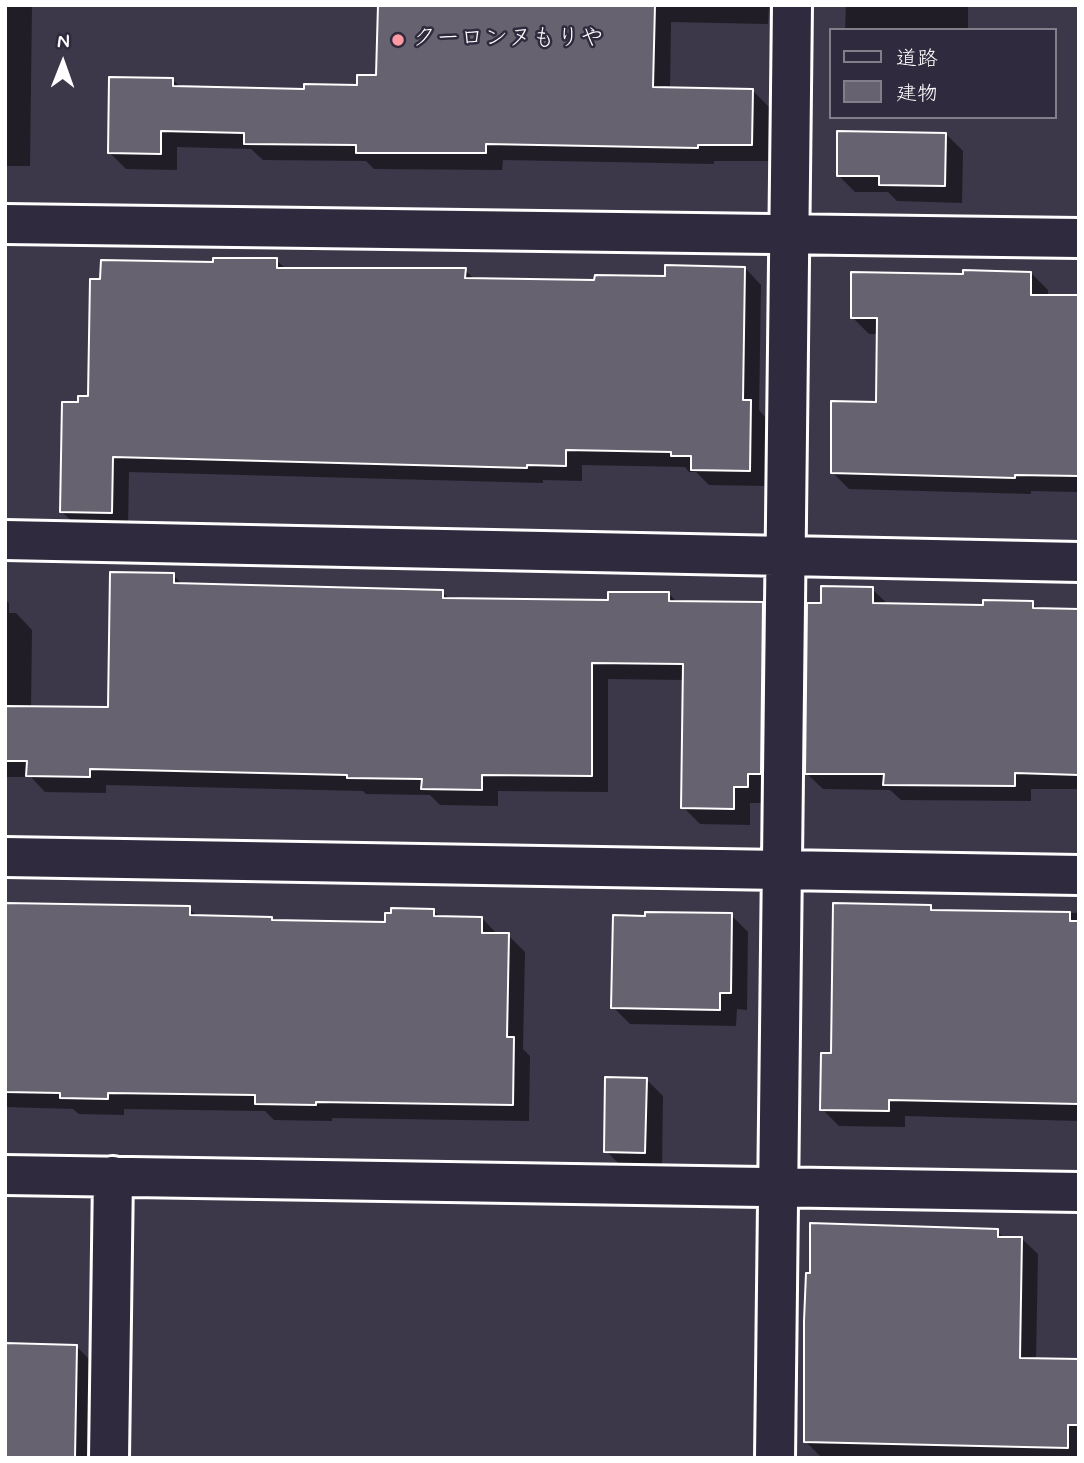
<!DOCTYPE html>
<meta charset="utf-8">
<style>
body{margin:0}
#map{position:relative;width:1084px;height:1463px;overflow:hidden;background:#3c3749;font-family:Mynerve,"Klee One",sans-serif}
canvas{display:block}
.frame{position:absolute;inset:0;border:7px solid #fff;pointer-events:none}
.legend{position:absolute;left:829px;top:28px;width:228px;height:91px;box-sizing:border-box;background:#2f2a3d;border:2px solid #827f8b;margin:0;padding:9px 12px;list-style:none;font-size:21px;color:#fff}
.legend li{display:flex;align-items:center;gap:14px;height:35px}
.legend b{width:35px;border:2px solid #827f8b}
.north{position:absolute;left:28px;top:28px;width:70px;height:70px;-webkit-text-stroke:5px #2f2a3d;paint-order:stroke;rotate:1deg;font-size:19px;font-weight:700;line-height:28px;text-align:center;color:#fff}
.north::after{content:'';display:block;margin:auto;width:24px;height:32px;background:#fff;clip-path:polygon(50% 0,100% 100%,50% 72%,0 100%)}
</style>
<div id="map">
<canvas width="1084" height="1463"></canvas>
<div class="frame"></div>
<ul class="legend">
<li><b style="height:9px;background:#2f2a3d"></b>道路</li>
<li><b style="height:19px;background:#666270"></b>建物</li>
</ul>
<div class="north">N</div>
</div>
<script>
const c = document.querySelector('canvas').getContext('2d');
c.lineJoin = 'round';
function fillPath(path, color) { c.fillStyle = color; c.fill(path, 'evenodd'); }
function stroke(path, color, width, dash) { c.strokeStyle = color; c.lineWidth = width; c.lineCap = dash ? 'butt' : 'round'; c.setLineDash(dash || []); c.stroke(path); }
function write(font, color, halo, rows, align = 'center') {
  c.font = font + ' Mynerve,"Klee One",sans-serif'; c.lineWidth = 5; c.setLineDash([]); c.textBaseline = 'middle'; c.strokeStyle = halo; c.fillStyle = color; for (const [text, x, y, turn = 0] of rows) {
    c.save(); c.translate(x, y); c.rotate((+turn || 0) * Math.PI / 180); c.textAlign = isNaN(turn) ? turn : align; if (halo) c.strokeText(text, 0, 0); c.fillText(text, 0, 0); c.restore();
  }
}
const shadow = new Path2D(`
 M 5,5 L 32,5 L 30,166 L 5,166 Z
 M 395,5 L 769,5 L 768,24 L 671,22 L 670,89 L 752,90 L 769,107 L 768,161 L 714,161 L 714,164 L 503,160 L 502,170 L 374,169 L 366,161 L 263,160 L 251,149 L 177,147 L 177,170 L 126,169 L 109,152 L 173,80 L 181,88 L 305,90 L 359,87 L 378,77 Z
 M 846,5 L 968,5 L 968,30 L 845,30 Z
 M 946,134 L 963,151 L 962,203 L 897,201 L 888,192 L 855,192 L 838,175 Z
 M 276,260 L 286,269 L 465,270 L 475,280 L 596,282 L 667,278 L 745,268 L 761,285 L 759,410 L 766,418 L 765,486 L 709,485 L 696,472 L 689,472 L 685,467 L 582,465 L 582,481 L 543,480 L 543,483 L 129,472 L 128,529 L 79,528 L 62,512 L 80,404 L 89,398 L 214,264 Z
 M 1031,273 L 1048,290 L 1048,297 L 1079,297 L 1079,492 L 1031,491 L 1031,494 L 849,489 L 832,472 L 877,404 L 879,334 L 869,334 L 852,317 L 965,276 Z
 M 173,575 L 183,585 L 442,592 L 449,599 L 609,601 L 669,594 L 678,603 L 762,604 L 779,621 L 764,803 L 750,803 L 750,825 L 700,824 L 683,807 L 684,680 L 608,679 L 608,792 L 498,791 L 498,806 L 440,805 L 430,795 L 366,794 L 363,791 L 106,785 L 106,793 L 45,792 L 31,777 L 5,777 L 5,600 L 9,603 L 9,613 L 16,613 L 32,630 L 31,708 L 110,709 Z
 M 872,589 L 889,605 L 985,607 L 1032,603 L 1039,610 L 1079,610 L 1079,789 L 1031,789 L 1031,801 L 901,800 L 890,790 L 823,789 L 807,774 L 822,605 Z
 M 5,905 L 189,908 L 198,917 L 271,918 L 275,922 L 387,924 L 434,911 L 441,918 L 482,918 L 498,935 L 508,935 L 525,952 L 523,1049 L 530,1056 L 529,1121 L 332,1118 L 332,1121 L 274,1120 L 265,1111 L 124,1109 L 124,1115 L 79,1114 L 73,1109 L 5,1107 Z
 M 930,907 L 934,911 L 1079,913 L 1079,1121 L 905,1116 L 905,1127 L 839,1126 L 822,1109 L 832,1055 Z
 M 731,915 L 748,932 L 747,1010 L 737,1009 L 736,1026 L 630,1024 L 613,1007 Z
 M 646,1079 L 663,1096 L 662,1169 L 623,1168 L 606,1151 Z
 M 997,1231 L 1005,1239 L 1022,1239 L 1038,1254 L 1036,1360 L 1079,1361 L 1079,1458 L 821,1457 L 805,1441 Z
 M 76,1346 L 100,1370 L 99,1458 L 5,1458 Z`);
const building = new Path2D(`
 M 378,5 L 655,5 L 653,87 L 753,89 L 752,145 L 698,145 L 698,148 L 486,144 L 486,153 L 356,153 L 356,145 L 244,144 L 244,133 L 161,131 L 161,154 L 108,153 L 109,77 L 173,78 L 173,86 L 304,89 L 304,84 L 357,85 L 357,75 L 376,75 Z
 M 837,131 L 946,133 L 945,186 L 879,185 L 879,176 L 837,176 Z
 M 213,258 L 277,258 L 277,268 L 466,268 L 465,278 L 594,280 L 595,275 L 665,276 L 665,265 L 745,267 L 743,400 L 751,400 L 750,471 L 691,470 L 691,456 L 671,456 L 671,452 L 566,450 L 566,466 L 527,465 L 527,468 L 113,457 L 112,513 L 60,512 L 62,402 L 78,402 L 78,396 L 88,396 L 90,279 L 100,279 L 101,260 L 213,262 Z
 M 963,270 L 1031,272 L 1031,295 L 1079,295 L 1079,476 L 1015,475 L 1015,478 L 831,473 L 831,401 L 876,402 L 877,318 L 851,318 L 851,272 L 963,274 Z
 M 110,572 L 174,573 L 174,583 L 443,590 L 443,598 L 608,600 L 608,592 L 669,592 L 669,601 L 763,602 L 761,774 L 748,774 L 748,787 L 734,787 L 734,809 L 681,808 L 683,664 L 592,663 L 592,776 L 482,775 L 482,790 L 421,789 L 422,779 L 347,778 L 347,775 L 90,769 L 90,777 L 26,776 L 27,761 L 5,761 L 5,706 L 108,707 Z
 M 821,586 L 873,587 L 873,603 L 983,605 L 983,600 L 1033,601 L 1033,608 L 1079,609 L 1079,775 L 1015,773 L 1015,786 L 883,785 L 884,774 L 805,774 L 807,603 L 821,603 Z
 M 5,903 L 190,906 L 190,915 L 272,917 L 272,920 L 385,922 L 385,913 L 391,913 L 391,908 L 434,909 L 434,916 L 482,917 L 482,933 L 509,933 L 507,1037 L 514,1037 L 513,1105 L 316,1102 L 316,1105 L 255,1104 L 255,1095 L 108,1093 L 108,1099 L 60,1098 L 60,1093 L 5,1092 Z
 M 833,903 L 931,905 L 931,910 L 1070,912 L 1070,921 L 1079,921 L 1079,1104 L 889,1100 L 889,1111 L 820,1110 L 821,1053 L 831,1053 Z
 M 645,912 L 732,913 L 731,993 L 720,993 L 720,1010 L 611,1008 L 613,915 L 645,916 Z
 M 605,1077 L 647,1078 L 645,1153 L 604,1152 Z
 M 810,1223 L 998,1229 L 998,1237 L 1022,1237 L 1020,1358 L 1079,1359 L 1079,1425 L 1068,1425 L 1068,1448 L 804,1442 L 804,1321 L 806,1273 L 810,1273 Z
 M 5,1343 L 77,1345 L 75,1458 L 5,1458 Z`);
const minor = new Path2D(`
 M 5,224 L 1079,238
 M 5,540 L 1079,562
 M 5,857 L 1079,875
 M 5,1175 L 1079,1192
 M 109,1458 L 113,1176
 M 775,1458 L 792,5`);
const markers = [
 [398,40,7,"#ff9aa2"]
];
const poiNames = [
 ["クーロンヌもりや",412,40]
];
fillPath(shadow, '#0007');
fillPath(building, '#666270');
stroke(building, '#fff', 2);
stroke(minor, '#fff', 44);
stroke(minor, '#2f2a3d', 38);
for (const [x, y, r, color] of markers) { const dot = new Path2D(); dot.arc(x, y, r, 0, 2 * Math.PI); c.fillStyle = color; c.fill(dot); stroke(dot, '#2f2a3d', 2.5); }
write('24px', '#fff', '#2f2a3d', poiNames, 'left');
</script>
